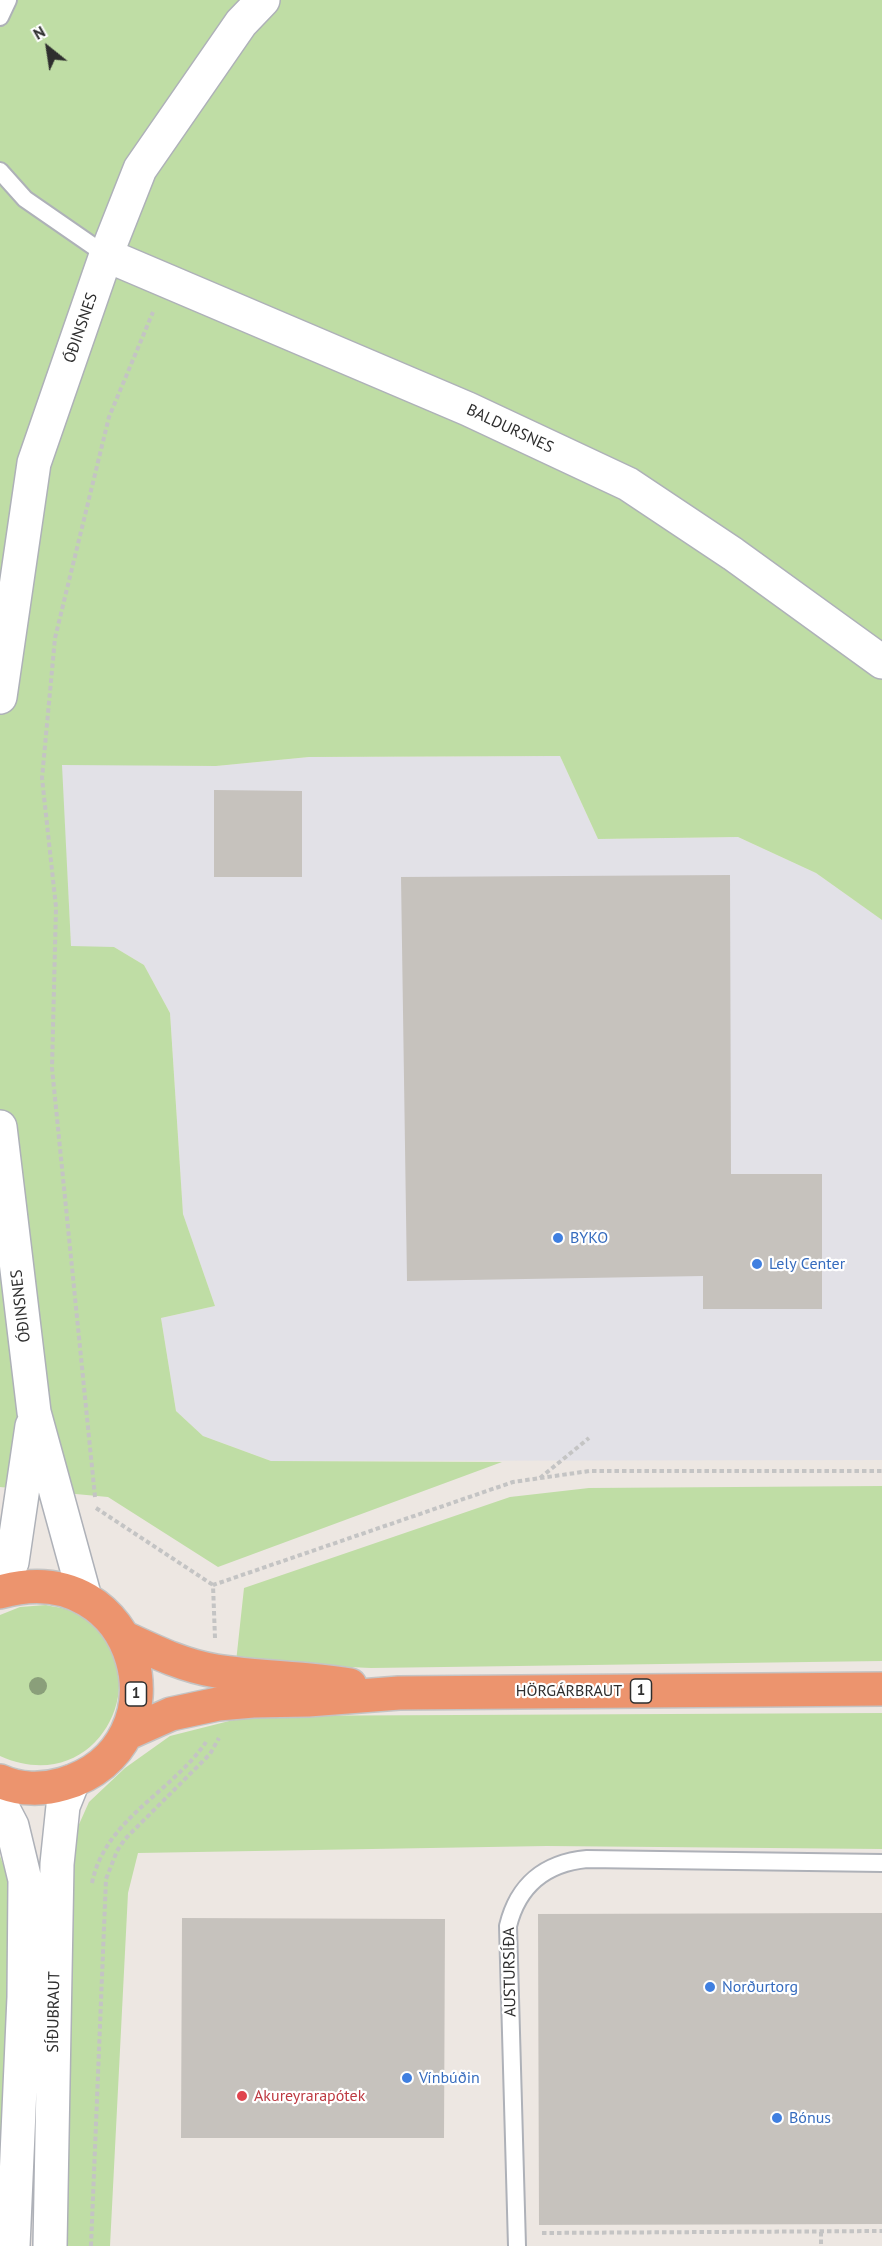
<!DOCTYPE html>
<meta charset="utf-8">
<style>
body{margin:0}
#map{position:relative;width:882px;height:2246px;overflow:hidden;background:#ede7e2;font-family:"PT Sans",sans-serif}
canvas{display:block}
.north{position:absolute;left:18px;top:18px;width:60px;height:60px;-webkit-text-stroke:4px #fff;paint-order:stroke;rotate:330deg;font-size:16px;font-weight:700;line-height:24px;text-align:center;color:#2e2e2e}
.north::after{content:'';display:block;margin:auto;width:21px;height:27px;background:#2e2e2e;clip-path:polygon(50% 0,100% 100%,50% 72%,0 100%)}
</style>
<div id="map">
<canvas width="882" height="2246"></canvas>
<div class="north">N</div>
</div>
<script>
const c = document.querySelector('canvas').getContext('2d');
c.lineJoin = 'round';
function fillPath(path, color) { c.fillStyle = color; c.fill(path, 'evenodd'); }
function stroke(path, color, width, dash) { c.strokeStyle = color; c.lineWidth = width; c.lineCap = dash ? 'butt' : 'round'; c.setLineDash(dash || []); c.stroke(path); }
function write(font, color, halo, rows, align = 'center') {
  c.font = font + ' "PT Sans",sans-serif'; c.lineWidth = 4.5; c.setLineDash([]); c.textBaseline = 'middle'; c.strokeStyle = halo; c.fillStyle = color; for (const [text, x, y, turn = 0] of rows) {
    c.save(); c.translate(x, y); c.rotate((+turn || 0) * Math.PI / 180); c.textAlign = isNaN(turn) ? turn : align; if (halo) c.strokeText(text, 0, 0); c.fillText(text, 0, 0); c.restore();
  }
}
const industrial = new Path2D(`
 M 560,756 L 598,839 L 738,837 L 816,873 L 882,920 L 882,1460 L 271,1461 L 203,1436 L 176,1411 L 161,1318 L 215,1306 L 183,1214 L 170,1013 L 144,965 L 114,947 L 71,947 L 61,764 L 216,766 L 309,757 Z`);
const green = new Path2D(`
 M 0,0 L 882,0 L 882,920 L 816,873 L 738,837 L 598,839 L 560,756 L 309,757 L 216,766 L 62,765 L 71,946 L 114,947 L 144,965 L 170,1013 L 183,1214 L 215,1306 L 161,1318 L 176,1411 L 203,1436 L 271,1461 L 502,1462 L 218,1567 L 108,1497 L 0,1487 Z
 M 882,1486 L 882,1661 L 371,1668 L 236,1662 L 244,1588 L 510,1497 L 589,1488 Z
 M 46,1605 C 55,1607 65,1608 73,1612 C 167,1658 105,1803 0,1756 L 0,1615 L 20,1607 Z
 M 882,1713 L 882,1849 L 547,1846 L 138,1853 L 128,1893 L 110,2246 L 57,2246 L 68,1849 L 89,1802 L 125,1768 L 170,1736 L 249,1716 Z
 M 0,1856 L 8,1877 L 14,1987 L 5,2140 L 0,2145 Z`);
const building = new Path2D(`
 M 214,790 L 302,791 L 302,877 L 214,877 Z
 M 730,875 L 731,1174 L 822,1174 L 822,1309 L 703,1309 L 703,1276 L 407,1281 L 401,877 Z
 M 882,1913 L 882,2224 L 539,2225 L 538,1914 Z
 M 182,1918 L 445,1919 L 444,2138 L 181,2138 Z`);
const path = new Path2D(`
 M 540,1478 L 589,1438
 M 95,1497 L 52,1068 L 56,907 L 42,778 L 55,638 L 109,417 L 153,312
 M 96,1508 L 213,1585
 M 215,1638 L 213,1585 L 513,1482 L 589,1471 L 882,1471
 M 92,1883 C 105,1819 172,1792 206,1742
 M 821,2232 L 821,2246
 M 542,2233 L 882,2231
 M 91,2246 L 106,1879 L 117,1851 L 125,1839 L 210,1754 L 219,1738`);
const lane = new Path2D(`
 M 0,17 L 8,0
 M 0,171 L 25,199 L 106,255
 M 517,2246 L 508,1926 C 518,1885 545,1863 587,1859 L 882,1863`);
const street = new Path2D(`
 M 106,255 L 468,409 L 628,484 L 733,554 L 882,662`);
const secondary = new Path2D(`
 M 0,697 L 34,463 L 106,255 L 140,169 L 241,23 L 263,0
 M 0,1127 L 34,1412 L 85,1598
 M 0,1588 L 12,1562 L 32,1426
 M 0,1803 L 12,1826 L 25,1880 L 24,1997 L 13,2246
 M 50,2246 L 57,1864 L 63,1806 L 73,1781`);
const highway = new Path2D(`
 M 0,1592 C 141,1552 190,1747 63,1784 C 43,1790 19,1790 0,1781
 M 125,1638 C 155,1652 184,1666 216,1671 C 260,1678 306,1677 350,1685
 M 126,1734 L 171,1714 L 218,1704 L 253,1701 L 308,1700 L 399,1693 L 882,1689`);
const trees = [
 [38,1686]
];
const markers = [
 [558,1238,6,"#3f7fe0"],
 [757,1264,6,"#3f7fe0"],
 [710,1987,6,"#3f7fe0"],
 [407,2078,6,"#3f7fe0"],
 [242,2096,6,"#e0444e"],
 [777,2118,6,"#3f7fe0"]
];
const shields = [
 [641,1691,21],
 [136,1694,21]
];
const shieldNames = [
 ["1",641,1691],
 ["1",136,1694]
];
const streetNames = [
 ["ÓÐINSNES",81,328,-71],
 ["BALDURSNES",510,429,25],
 ["ÓÐINSNES",21,1306,-97],
 ["HÖRGÁRBRAUT",569,1691],
 ["AUSTURSÍÐA",510,1972,-91],
 ["SÍÐUBRAUT",54,2012,-89]
];
const shopNames = [
 ["BYKO",570,1238],
 ["Lely Center",769,1264],
 ["Norðurtorg",722,1987],
 ["Vínbúðin",419,2078],
 ["Bónus",789,2118]
];
const healthNames = [
 ["Akureyrarapótek",254,2096]
];
fillPath(industrial, '#e2e1e7');
fillPath(green, '#bfdda5');
fillPath(building, '#c6c2bd');
stroke(lane, '#aeb1b8', 20);
stroke(street, '#aeb1b8', 36);
stroke(secondary, '#aeb1b8', 36);
stroke(highway, '#c4c4c4', 36);
stroke(path, '#c4c4c4', 4, [4.5, 3]);
stroke(lane, '#fff', 16);
stroke(street, '#fff', 33);
stroke(secondary, '#fff', 33);
stroke(highway, '#ec946e', 33);
c.fillStyle = '#8a9f7a';
for (const [x, y] of trees) { c.beginPath(); c.arc(x, y, 9, 0, 2 * Math.PI); c.fill(); }
for (const [x, y, r, color] of markers) { const dot = new Path2D(); dot.arc(x, y, r, 0, 2 * Math.PI); c.fillStyle = color; c.fill(dot); stroke(dot, '#fff', 2); }
for (const [x, y, w] of shields) { const box = new Path2D(); box.roundRect(x - w / 2, y - 12, w, 24, 4.5); c.fillStyle = '#fff'; c.fill(box); stroke(box, '#2e2e2e', 1.5); }
write('bold 15px', '#2e2e2e', null, shieldNames);
write('16px', '#2e2e2e', '#fff', streetNames);
write('16px', '#366cbe', '#fff', shopNames, 'left');
write('16px', '#be3a42', '#fff', healthNames, 'left');
</script>
